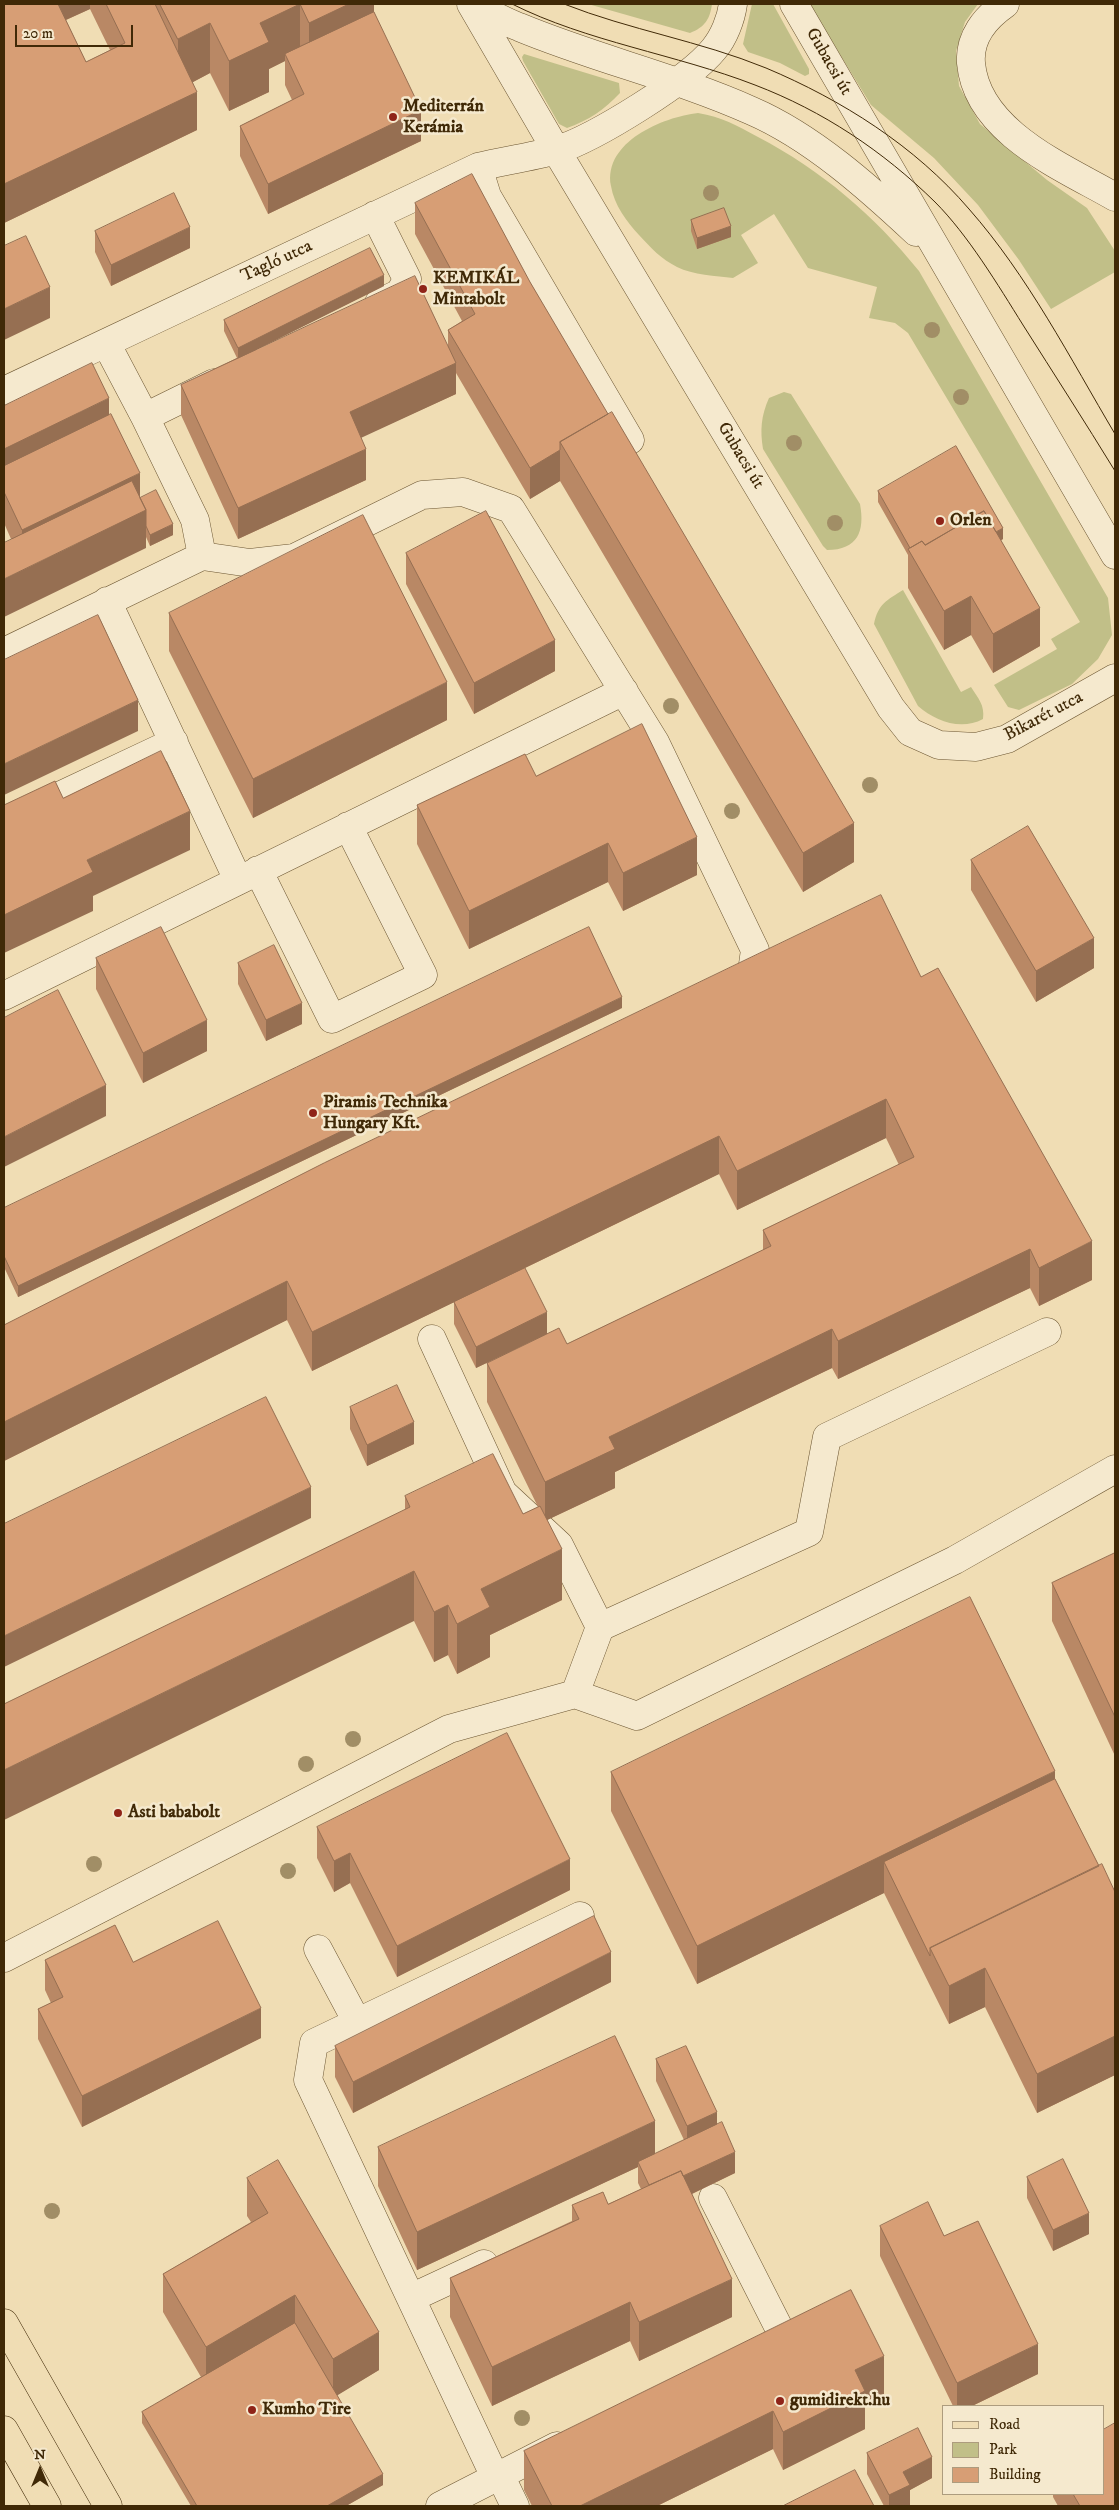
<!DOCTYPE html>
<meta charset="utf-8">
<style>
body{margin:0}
#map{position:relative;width:1119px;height:2510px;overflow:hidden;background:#f0ddb4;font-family:"IM FELL DW Pica",serif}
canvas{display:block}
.frame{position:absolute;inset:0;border:5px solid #402907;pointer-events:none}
.legend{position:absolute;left:942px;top:2405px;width:162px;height:90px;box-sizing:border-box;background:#f5e9ce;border:1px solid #ad9c7e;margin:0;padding:6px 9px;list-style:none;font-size:15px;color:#402907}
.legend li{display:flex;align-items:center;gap:10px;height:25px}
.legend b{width:25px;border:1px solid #ad9c7e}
.north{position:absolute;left:15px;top:2445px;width:50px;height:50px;-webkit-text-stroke:4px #f5e9ce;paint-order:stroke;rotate:0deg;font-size:14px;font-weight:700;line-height:20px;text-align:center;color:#402907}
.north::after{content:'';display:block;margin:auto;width:18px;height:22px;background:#402907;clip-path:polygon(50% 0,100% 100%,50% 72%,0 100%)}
.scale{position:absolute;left:15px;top:25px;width:118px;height:22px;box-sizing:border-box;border:2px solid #402907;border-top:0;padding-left:6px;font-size:15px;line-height:18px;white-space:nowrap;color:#402907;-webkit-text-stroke:4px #f5e9ce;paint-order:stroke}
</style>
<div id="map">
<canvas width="1119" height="2510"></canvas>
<div class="frame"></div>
<ul class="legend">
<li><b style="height:6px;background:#f0ddb4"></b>Road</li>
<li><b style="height:14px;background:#c1bf88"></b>Park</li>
<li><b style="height:14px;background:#d79e75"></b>Building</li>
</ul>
<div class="north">N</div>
<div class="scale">20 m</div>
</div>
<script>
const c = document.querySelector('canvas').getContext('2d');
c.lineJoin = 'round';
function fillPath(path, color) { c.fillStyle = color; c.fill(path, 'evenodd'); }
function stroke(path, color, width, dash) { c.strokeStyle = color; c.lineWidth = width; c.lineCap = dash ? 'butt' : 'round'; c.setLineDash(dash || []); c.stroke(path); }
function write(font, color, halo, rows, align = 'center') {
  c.font = font + ' "IM FELL DW Pica",serif'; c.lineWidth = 5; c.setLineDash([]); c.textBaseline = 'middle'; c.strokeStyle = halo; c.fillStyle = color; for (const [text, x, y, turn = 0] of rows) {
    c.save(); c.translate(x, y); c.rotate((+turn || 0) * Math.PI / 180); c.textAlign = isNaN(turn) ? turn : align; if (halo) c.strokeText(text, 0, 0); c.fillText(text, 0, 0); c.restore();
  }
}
const green = new Path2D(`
 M 588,4 L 712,4 C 710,19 705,27 690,33 Z
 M 752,4 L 773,4 L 809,69 L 809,74 L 805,76 L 780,63 L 748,52 L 743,44 Z
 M 809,4 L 978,4 L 965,22 L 956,51 L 959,86 L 980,124 L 1047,180 L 1087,208 L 1115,251 L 1115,272 L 1051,309 L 1019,260 L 978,205 L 934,158 L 871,105 Z
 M 524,54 L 619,83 L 620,93 C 604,110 589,120 567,128 L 559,124 L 523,61 L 522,57 Z
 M 698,113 C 722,117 736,125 758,137 C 821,170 874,215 919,271 L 1108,598 L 1112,635 L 1098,659 L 1072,684 L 1019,710 L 1008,707 L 994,685 L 1057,649 L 1051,639 L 1080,622 L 908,333 L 895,323 L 869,318 L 877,287 L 808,268 L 774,214 L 741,235 L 758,263 L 733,278 C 716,276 693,275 677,267 C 661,259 651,248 639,235 C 627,222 614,205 611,186 C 603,142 663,117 698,113 Z
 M 784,392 L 791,394 L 860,504 C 865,531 858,550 827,550 L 823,546 L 763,449 C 760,430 761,416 769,398 Z
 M 903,590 L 961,692 L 971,687 C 978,698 985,705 983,719 C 961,731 935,721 918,706 L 874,624 C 878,604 887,600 903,590 Z`);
const minor = new Path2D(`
 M 471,4 L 556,150 L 891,708 L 910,732 L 939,745 L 976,747 L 1007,739 L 1115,678
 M 472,4 C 487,12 503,21 519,27 C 596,59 676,77 752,111 C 812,137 869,188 916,232
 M 794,4 L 1115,555
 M 1005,4 C 985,18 969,38 971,63 C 977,132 1063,167 1115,197
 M 478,167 L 487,196 L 630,440
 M 375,215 L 407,279 L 400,293 L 379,303
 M 106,343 L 145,417 L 214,383
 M 4,391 L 478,167 C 504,161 531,157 557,150 C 595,138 689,80 714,49 C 724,37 731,19 733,4
 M 145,417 L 195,520 L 202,556
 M 107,601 L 238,880
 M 4,652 L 202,556 L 250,563 L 294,558 L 422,495 L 463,492 L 511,509 L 655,742 L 755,950 L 751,979 L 738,985
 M 4,822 L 174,742
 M 258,870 L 332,1019 L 423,975 L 348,826
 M 4,996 L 624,691
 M 432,1339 L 503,1493 L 559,1545 L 600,1627
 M 575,1694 L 600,1627 L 809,1532 L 827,1437 L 1047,1332
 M 318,1949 L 357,2022
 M 4,1958 L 449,1729 L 575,1694 L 637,1716 L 955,1560 L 1115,1469
 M 713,2198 L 782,2334
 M 411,2298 L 484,2264
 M 500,2475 L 515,2506
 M 495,2477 L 308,2080 L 314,2043 L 580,1916
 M 440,2506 L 557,2446`);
const major = new Path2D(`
 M 4,2323 L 108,2506
 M 4,2430 L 47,2506`);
const tram = new Path2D(`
 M 512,4 C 588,42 675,54 755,85 C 823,111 883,151 935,202 C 968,235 998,285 1023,325 C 1054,374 1085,422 1115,471
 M 564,4 C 630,30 700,41 766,68 C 842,100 915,146 969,209 C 1028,276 1070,358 1115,434`);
const trees = [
 [711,193],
 [932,330],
 [961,397],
 [794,443],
 [835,523],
 [671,706],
 [870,785],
 [732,811],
 [353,1739],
 [306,1764],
 [94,1864],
 [288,1871],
 [52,2211],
 [522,2418]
];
const wall = new Path2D(`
 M 4,4 L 374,4 L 374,12 L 421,141 L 268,214 L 240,156 L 240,126 L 292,100 L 285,85 L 285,61 L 269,69 L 269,92 L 229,111 L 210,73 L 193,82 L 197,130 L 4,223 ZM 90,9 L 110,50 L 86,62 L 66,20 Z
 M 415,203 L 530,282 L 854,862 L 803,892 L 560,481 L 530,499 L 456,373 L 456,394 L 361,437 L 366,480 L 238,539 L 181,415 L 181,385 L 237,358 L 224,331 L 224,320 L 384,286 L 255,350 L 448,347 L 448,330 L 462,321 L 415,234 Z
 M 691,220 L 731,237 L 697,249 L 691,231 Z
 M 95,231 L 190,248 L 111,286 L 95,252 Z
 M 4,406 L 109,415 L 140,498 L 173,535 L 150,546 L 146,537 L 146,548 L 11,539 L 4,523 Z
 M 878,491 L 1003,539 L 1001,540 L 1040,646 L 993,673 L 971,635 L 944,650 L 908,588 L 908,555 L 878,502 Z
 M 406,553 L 555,671 L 474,714 L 406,584 Z
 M 169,613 L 447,720 L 253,818 L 169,651 Z
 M 536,776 L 697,875 L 623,911 L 608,882 L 469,949 L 417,844 L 417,805 Z
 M 971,860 L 1094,968 L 1036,1002 L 971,890 Z
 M 96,958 L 207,1051 L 143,1083 L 96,989 Z
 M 238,963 L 302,1024 L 266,1041 L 238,984 Z
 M 921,977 L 1092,1280 L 1039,1306 L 1030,1288 L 838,1379 L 832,1368 L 615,1472 L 615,1488 L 547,1520 L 562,1600 L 490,1635 L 490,1657 L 457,1674 L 448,1655 L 434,1662 L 414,1621 L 405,1509 L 405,1496 L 523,1514 L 538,1507 L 487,1402 L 487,1363 L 567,1344 L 763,1250 L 763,1230 L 899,1165 L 886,1138 L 737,1210 L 719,1174 L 525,1268 L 547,1334 L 476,1368 L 454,1324 L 454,1302 L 312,1371 L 287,1320 L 4,1461 L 4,1325 Z
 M 622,1008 L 18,1297 L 4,1267 L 4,1208 Z
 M 350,1407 L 414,1444 L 367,1466 L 350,1429 Z
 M 1115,1553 L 1115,1756 L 1052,1621 L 1052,1583 Z
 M 611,1772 L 1055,1779 L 1099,1866 L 1115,1892 L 1115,2075 L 1037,2113 L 985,2007 L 949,2024 L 884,1893 L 697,1984 L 611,1811 Z
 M 317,1827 L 570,1890 L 397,1977 L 350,1883 L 334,1892 L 317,1858 Z
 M 45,1960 L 133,1962 L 261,2038 L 82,2127 L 38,2039 L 38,2009 L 51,2003 L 45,1990 Z
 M 611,1982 L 353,2113 L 335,2077 L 335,2046 Z
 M 656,2059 L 717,2125 L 735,2173 L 692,2194 L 732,2317 L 639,2361 L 630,2341 L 492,2406 L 450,2317 L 450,2278 L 572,2221 L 572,2205 L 608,2204 L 641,2189 L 638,2183 L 638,2167 L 417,2270 L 378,2186 L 378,2147 L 655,2154 L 684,2140 L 656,2081 Z
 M 1027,2177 L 1089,2234 L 1053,2251 L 1027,2198 Z
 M 247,2178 L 379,2370 L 337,2395 L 383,2485 L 346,2506 L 191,2506 L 142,2423 L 142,2412 L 201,2377 L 163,2312 L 163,2274 L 251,2222 L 247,2216 Z
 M 880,2226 L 944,2236 L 1038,2374 L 972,2406 L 953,2406 L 880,2256 Z
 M 851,2290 L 884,2394 L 865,2403 L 865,2429 L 783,2470 L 773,2449 L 657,2506 L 532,2506 L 524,2490 L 524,2451 Z
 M 867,2453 L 932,2478 L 910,2490 L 910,2506 L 884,2506 L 867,2474 Z
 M 1053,2494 L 1103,2494 L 1115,2506 L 1058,2506 L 1053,2497 Z`);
const shadedWall = new Path2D(`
 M 50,4 L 90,4 L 90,9 L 50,27 Z
 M 300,4 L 300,54 L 285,54 L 285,61 L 269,69 L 269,92 L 229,111 L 229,61 L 260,23 Z
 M 349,4 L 374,4 L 374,42 L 309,73 L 309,23 Z
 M 210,23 L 210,73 L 178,90 L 178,39 Z
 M 197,92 L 197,130 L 4,223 L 4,184 Z
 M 421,110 L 421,141 L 268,214 L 268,184 Z
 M 731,226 L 731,237 L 697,249 L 697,238 Z
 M 190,227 L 190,248 L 111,286 L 111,265 Z
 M 384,275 L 384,286 L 238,359 L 238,348 Z
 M 50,287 L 50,318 L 4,340 L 4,309 Z
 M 456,363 L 456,394 L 350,443 L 350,412 Z
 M 109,398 L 109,419 L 4,470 L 4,449 Z
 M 366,449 L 366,480 L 238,539 L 238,508 Z
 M 560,450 L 560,481 L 530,499 L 530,468 Z
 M 140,473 L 140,504 L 22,561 L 22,530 Z
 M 146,510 L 146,548 L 4,617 L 4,579 Z
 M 173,524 L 173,535 L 150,546 L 150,535 Z
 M 1003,528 L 1003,539 L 927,582 L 925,573 Z
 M 971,596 L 971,635 L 944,650 L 944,611 Z
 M 1040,608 L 1040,646 L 993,673 L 993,634 Z
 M 555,640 L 555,671 L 474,714 L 474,683 Z
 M 447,682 L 447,720 L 253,818 L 253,779 Z
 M 138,700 L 138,731 L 4,795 L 4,764 Z
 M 190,811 L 190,850 L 93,896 L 93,911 L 4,953 L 4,915 L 87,860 Z
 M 854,823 L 854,862 L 803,892 L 803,853 Z
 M 697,837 L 697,875 L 623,911 L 623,873 Z
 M 608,843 L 608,882 L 469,949 L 469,911 Z
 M 1094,938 L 1094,968 L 1036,1002 L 1036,971 Z
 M 622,997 L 622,1008 L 18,1297 L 18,1286 Z
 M 302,1003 L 302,1024 L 266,1041 L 266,1020 Z
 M 207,1020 L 207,1051 L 143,1083 L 143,1053 Z
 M 106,1085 L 106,1116 L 4,1167 L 4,1137 Z
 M 886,1099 L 886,1138 L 737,1210 L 737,1171 Z
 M 719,1136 L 719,1174 L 312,1371 L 312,1332 Z
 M 1092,1241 L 1092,1280 L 1039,1306 L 1039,1268 Z
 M 1030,1249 L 1030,1288 L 838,1379 L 838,1341 Z
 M 287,1281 L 287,1320 L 4,1461 L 4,1422 Z
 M 547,1312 L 547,1334 L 476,1368 L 476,1347 Z
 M 832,1329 L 832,1368 L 615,1472 L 615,1488 L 545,1521 L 545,1482 L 609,1437 Z
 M 414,1422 L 414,1444 L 367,1466 L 367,1445 Z
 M 311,1487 L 311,1518 L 4,1667 L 4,1636 Z
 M 562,1549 L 562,1600 L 490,1635 L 490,1657 L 457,1674 L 457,1624 L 481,1589 Z
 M 414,1571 L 414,1621 L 4,1820 L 4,1770 Z
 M 448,1605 L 448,1655 L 434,1662 L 434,1612 Z
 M 1055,1771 L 1055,1809 L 884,1862 L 884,1893 L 697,1984 L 697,1946 Z
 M 350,1853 L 350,1883 L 334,1892 L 334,1861 Z
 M 570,1859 L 570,1890 L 397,1977 L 397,1946 Z
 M 611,1952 L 611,1982 L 353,2113 L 353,2082 Z
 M 985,1968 L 985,2007 L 949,2024 L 949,1986 Z
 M 261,2008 L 261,2038 L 82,2127 L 82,2096 Z
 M 1115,2036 L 1115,2075 L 1037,2113 L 1037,2074 Z
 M 717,2112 L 717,2133 L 687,2147 L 687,2126 Z
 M 655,2121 L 655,2159 L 638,2162 L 638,2167 L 417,2270 L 417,2232 Z
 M 735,2152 L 735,2173 L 652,2213 L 652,2191 Z
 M 1089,2213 L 1089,2234 L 1053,2251 L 1053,2230 Z
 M 732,2279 L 732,2317 L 639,2361 L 639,2322 Z
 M 295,2295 L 295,2334 L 206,2386 L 206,2347 Z
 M 630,2302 L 630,2341 L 492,2406 L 492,2367 Z
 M 379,2332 L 379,2370 L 333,2398 L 333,2359 Z
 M 1038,2344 L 1038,2374 L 972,2406 L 957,2406 L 957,2383 Z
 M 884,2356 L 884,2394 L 865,2403 L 865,2429 L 783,2470 L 783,2432 L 855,2370 Z
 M 773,2411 L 773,2449 L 657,2506 L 580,2506 Z
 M 932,2457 L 932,2478 L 910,2490 L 910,2506 L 889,2506 L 889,2495 L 903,2472 Z
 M 383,2474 L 383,2485 L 346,2506 L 327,2506 Z`);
const building = new Path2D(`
 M 4,4 L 58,4 L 86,62 L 125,43 L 106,4 L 155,4 L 197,92 L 4,184 Z
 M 160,4 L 349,4 L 309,23 L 300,4 L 260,23 L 269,42 L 229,61 L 210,23 L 178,39 Z
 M 374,12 L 421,110 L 268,184 L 240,126 L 304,94 L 285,54 Z
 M 472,174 L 530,282 L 608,414 L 560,442 L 560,450 L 530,468 L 448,330 L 475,314 L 415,203 Z
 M 174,193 L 190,227 L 111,265 L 95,231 Z
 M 724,208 L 731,226 L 697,238 L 691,220 Z
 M 26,236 L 50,287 L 4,309 L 4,246 Z
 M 370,248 L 384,275 L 238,348 L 224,320 Z
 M 415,276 L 456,363 L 350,412 L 366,449 L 238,508 L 181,385 Z
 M 92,363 L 109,398 L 4,449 L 4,406 Z
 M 612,412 L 854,823 L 803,853 L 560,442 Z
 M 111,414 L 140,473 L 22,530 L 4,492 L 4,466 Z
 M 956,446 L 1003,528 L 996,532 L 984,511 L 925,545 L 922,541 L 910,548 L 878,491 Z
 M 132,481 L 146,510 L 4,579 L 4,543 Z
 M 156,490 L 173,524 L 150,535 L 146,526 L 146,510 L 140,498 Z
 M 486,511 L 555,640 L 474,683 L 406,553 Z
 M 984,511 L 1040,608 L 993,634 L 971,596 L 944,611 L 908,549 L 922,541 L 925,545 Z
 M 363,515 L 447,682 L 253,779 L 169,613 Z
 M 98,615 L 138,700 L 4,764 L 4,660 Z
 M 642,724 L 697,837 L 623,873 L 608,843 L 469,911 L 417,805 L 525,754 L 536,776 Z
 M 161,751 L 190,811 L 87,860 L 93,872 L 4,915 L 4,805 L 55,781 L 63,798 Z
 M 1028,826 L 1094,938 L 1036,971 L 971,860 Z
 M 881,895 L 921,977 L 938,968 L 1092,1241 L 1039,1268 L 1030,1249 L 838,1341 L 832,1329 L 609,1437 L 615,1449 L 545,1482 L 487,1363 L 559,1328 L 567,1344 L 771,1246 L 763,1230 L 914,1157 L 886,1099 L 737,1171 L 719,1136 L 312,1332 L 287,1281 L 4,1422 L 4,1325 L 324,1163 Z
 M 161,927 L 207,1020 L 143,1053 L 96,958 Z
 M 589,927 L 622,997 L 18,1286 L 4,1256 L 4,1208 Z
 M 274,945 L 302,1003 L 266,1020 L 238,963 Z
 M 58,990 L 106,1085 L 4,1137 L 4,1018 Z
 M 525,1268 L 547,1312 L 476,1347 L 454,1302 Z
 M 397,1385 L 414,1422 L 367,1445 L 350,1407 Z
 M 266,1397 L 311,1487 L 4,1636 L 4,1524 Z
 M 493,1454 L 523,1514 L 540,1506 L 562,1549 L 481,1589 L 490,1607 L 457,1624 L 448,1605 L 434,1612 L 414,1571 L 4,1770 L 4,1704 L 410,1507 L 405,1496 Z
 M 1115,1553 L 1115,1717 L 1052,1583 Z
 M 970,1597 L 1055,1771 L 697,1946 L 611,1772 Z
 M 507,1733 L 570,1859 L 397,1946 L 350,1853 L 334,1861 L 317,1827 Z
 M 1055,1779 L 1099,1866 L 930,1948 L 930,1956 L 884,1862 Z
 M 1102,1864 L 1115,1892 L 1115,2036 L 1037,2074 L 985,1968 L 949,1986 L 930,1948 Z
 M 594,1916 L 611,1952 L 353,2082 L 335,2046 Z
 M 218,1921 L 261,2008 L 82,2096 L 38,2009 L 63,1997 L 45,1960 L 115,1925 L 133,1962 Z
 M 615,2036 L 655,2121 L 417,2232 L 378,2147 Z
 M 686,2046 L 717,2112 L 687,2126 L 656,2059 Z
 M 722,2122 L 735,2152 L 683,2176 L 681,2171 L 649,2185 L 638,2162 Z
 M 1063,2159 L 1089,2213 L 1053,2230 L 1027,2177 Z
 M 278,2160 L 379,2332 L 333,2359 L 295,2295 L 206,2347 L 163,2274 L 268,2213 L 247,2178 Z
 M 681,2171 L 732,2279 L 639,2322 L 630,2302 L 492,2367 L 450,2278 L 579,2219 L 572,2205 L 603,2192 L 608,2204 Z
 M 928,2202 L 944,2236 L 978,2221 L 1038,2344 L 957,2383 L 880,2226 Z
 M 851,2290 L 884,2356 L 855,2370 L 865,2391 L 783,2432 L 773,2411 L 580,2506 L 552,2506 L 524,2451 Z
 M 295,2323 L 383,2474 L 327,2506 L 197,2506 L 142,2412 Z
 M 1115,2423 L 1115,2506 L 1080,2506 L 1073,2494 L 1103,2494 L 1103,2430 Z
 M 918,2428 L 932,2457 L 903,2472 L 910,2485 L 889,2495 L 867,2453 Z
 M 855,2470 L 874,2506 L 783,2506 Z`);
const markers = [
 [393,117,5,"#8f2418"],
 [423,289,5,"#8f2418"],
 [940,521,5,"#8f2418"],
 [313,1113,5,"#8f2418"],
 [118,1813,5,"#8f2418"],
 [780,2401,5,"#8f2418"],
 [252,2410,5,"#8f2418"]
];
const streetNames = [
 ["Gubacsi út",828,62,60],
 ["Tagló utca",277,262,-25],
 ["Gubacsi út",740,456,59],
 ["Bikarét utca",1044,717,-28]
];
const poiNames = [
 ["Mediterrán",403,107],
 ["Kerámia",403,128],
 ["KEMIKÁL",433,279],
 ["Mintabolt",433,300],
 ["Orlen",950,521],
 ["Piramis Technika",323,1103],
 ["Hungary Kft.",323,1124],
 ["Asti bababolt",128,1813],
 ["gumidirekt.hu",790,2401],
 ["Kumho Tire",262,2410]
];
fillPath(green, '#c1bf88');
stroke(minor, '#6c5632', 29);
stroke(major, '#402907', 29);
stroke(minor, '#f5e9ce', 28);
stroke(major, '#f0ddb4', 28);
stroke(tram, '#402907', 1);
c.fillStyle = '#a18e66';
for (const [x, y] of trees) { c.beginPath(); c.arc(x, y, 8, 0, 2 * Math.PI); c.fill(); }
fillPath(wall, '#b98865');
fillPath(shadedWall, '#966f52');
fillPath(building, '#d79e75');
stroke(building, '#966f52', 1);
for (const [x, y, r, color] of markers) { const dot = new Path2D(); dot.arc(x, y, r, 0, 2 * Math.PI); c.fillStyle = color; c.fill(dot); stroke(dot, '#f5e9ce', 2); }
write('18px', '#402907', '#f5e9ce', streetNames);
write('bold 18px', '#402907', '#f5e9ce', poiNames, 'left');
</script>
